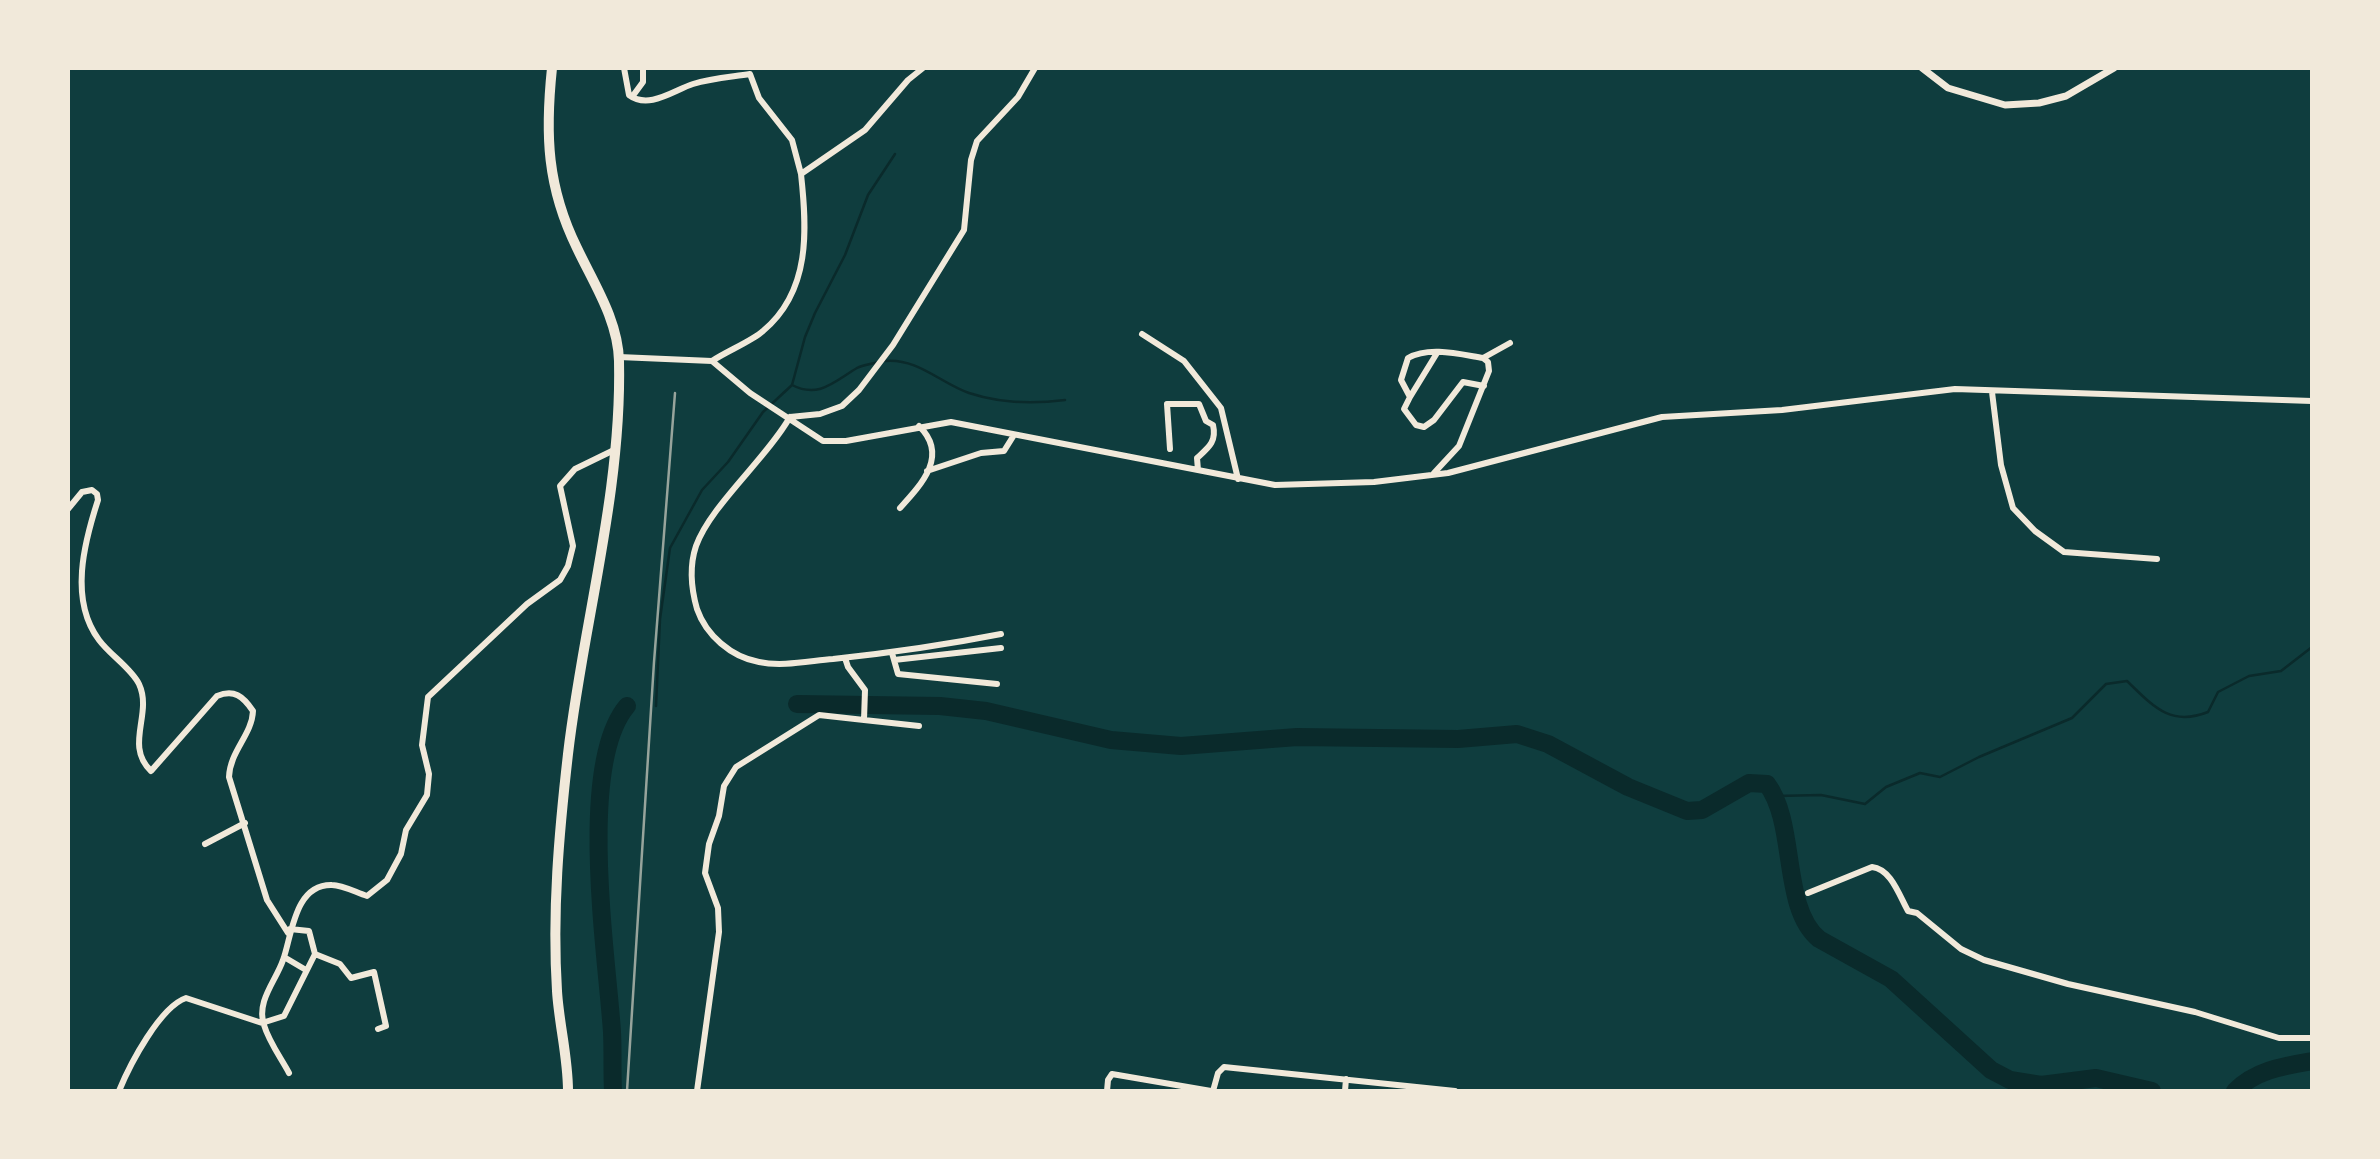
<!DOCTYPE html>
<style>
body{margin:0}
#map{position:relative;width:2380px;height:1159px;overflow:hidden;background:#0f3d3e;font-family:Inter,sans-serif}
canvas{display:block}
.frame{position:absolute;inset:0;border:70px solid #f1e9da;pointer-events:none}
</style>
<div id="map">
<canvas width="2380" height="1159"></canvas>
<div class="frame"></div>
</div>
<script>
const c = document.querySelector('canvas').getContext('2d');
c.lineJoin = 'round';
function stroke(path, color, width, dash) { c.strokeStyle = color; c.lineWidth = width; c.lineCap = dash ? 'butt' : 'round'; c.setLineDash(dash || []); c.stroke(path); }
const stream = new Path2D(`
 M 885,361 C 918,358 940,383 969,393 C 999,403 1034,404 1065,400
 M 792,385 C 819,399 835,381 857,368 C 863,365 872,364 878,362
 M 656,706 L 660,619 L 670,548 L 702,490 L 728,462 L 763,412 L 792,385 L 805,337 L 815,313 L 845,255 L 868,195 L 895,154
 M 1777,796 L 1821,795 L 1865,804 L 1886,787 L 1920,773 L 1940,777 L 1979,757 L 2072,718 L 2106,684 L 2127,681 C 2153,706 2170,727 2208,712 L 2218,692 L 2249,676 L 2281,671 L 2312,647`);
const river = new Path2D(`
 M 797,704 L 940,706 L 986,711 L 1111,740 L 1181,746 L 1297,737 L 1458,739 L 1517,734 L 1548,744 L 1628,787 L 1687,811 L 1702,810 L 1749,783 L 1767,784 C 1797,824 1781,908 1819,939 L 1891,979 L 1991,1070 L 2010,1080 L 2041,1085 L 2096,1078 L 2152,1091
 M 613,1091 C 612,1071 613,1051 612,1032 C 607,956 577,765 627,706
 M 2235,1091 C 2256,1070 2283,1066 2312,1061`);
const minor = new Path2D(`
 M 624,68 L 629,95 C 649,110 674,90 693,84 C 712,78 731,77 750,74 L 759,98 L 792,140 L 801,174
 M 632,97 L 643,82 L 643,68
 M 1142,334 L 1184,361 L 1221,408 L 1238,479
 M 619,357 L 712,361 L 750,393 L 823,441 L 846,441 L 951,422 L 1275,485 L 1374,482 L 1448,473 L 1662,417 L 1782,410 L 1955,389 L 2312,401
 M 1483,358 L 1510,343
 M 712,361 C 727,351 752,341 763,331 C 811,291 807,229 801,174 L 865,130 L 908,80 L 923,68
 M 1992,392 L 2001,465 L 2013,508 L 2035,531 L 2064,552 L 2157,559
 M 1410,397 L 1404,409 L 1416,425 L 1424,427 L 1434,420 L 1463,382 L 1484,386
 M 790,417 C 766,459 711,505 696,546 C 689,567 691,588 697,609 C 706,635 731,657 759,662 C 782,667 809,661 833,659 C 889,653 945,645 1001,634
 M 790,417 L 820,414 L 842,406 L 859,390 L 893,345 L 964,230 L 971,160 L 977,141 L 1018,97 L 1035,68
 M 1170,449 L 1167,404 L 1199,404 L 1206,421 L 1213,425 C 1217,442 1208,448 1197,458 L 1198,470
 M 927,471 L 981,453 L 1004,451 L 1014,435
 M 1434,473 L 1459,446 L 1489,371 L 1488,362 L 1483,358 C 1459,354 1429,346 1408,358 L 1401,380 L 1410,397 L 1437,353
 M 900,508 C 922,484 949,455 919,426
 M 68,509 L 82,492 L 92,490 L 97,494 L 98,500 C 84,543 69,600 99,640 C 110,655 131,668 139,684 C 153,714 124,745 151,771 L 217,696 C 234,689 243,696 253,711 C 252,735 230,751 229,777 L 267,900 L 288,933
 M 892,653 L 898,674 L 997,684
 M 845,658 L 848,667 L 865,690 L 864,720 L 919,726
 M 894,660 L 1001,648
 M 205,844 L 245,823
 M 1808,893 L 1872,867 C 1891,869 1899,895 1908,911 L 1917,913 L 1961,949 L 1984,960 L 2068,984 L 2195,1012 L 2279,1038 L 2312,1038
 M 290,929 L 309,931 L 315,954 L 340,964 L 351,978 L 374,972 L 386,1026 L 378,1029
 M 284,957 L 306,970
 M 289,1073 C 281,1058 269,1042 264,1025 C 256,1001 276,981 283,960 C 292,936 294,884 332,885 C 343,885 357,893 367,896 L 387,880 L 401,854 L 406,830 L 427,795 L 429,774 L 422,745 L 428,697 L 527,604 L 560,580 L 568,566 L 573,546 L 560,486 L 575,469 L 614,450
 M 119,1091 C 130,1064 160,1007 186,998 L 262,1023 L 284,1016 L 315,954
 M 697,1091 L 719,932 L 718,908 L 705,873 L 709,844 L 719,816 L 724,786 L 736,767 L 819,715 L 864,720
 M 1107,1091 L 1108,1080 L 1112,1074 L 1211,1091
 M 1213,1091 L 1218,1073 L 1224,1067 L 1455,1091
 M 1345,1091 L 1346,1079`);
const tertiary = new Path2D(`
 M 1922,68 L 1948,88 L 2005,105 L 2039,103 L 2066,96 L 2114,68`);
const trunk = new Path2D(`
 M 552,68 C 545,135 547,187 577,248 C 594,284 618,320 619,361 C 622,493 583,624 568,754 C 559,833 552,912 557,991 C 559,1024 568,1057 568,1091`);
const rail = new Path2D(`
 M 627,1091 L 654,662 L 675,393`);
stroke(stream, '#0a2a2b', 2.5);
stroke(river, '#0a2a2b', 18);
stroke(minor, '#f1e9da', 6);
stroke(tertiary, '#f1e9da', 7);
stroke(trunk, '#f1e9da', 10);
stroke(rail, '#97a49c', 2.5);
</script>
